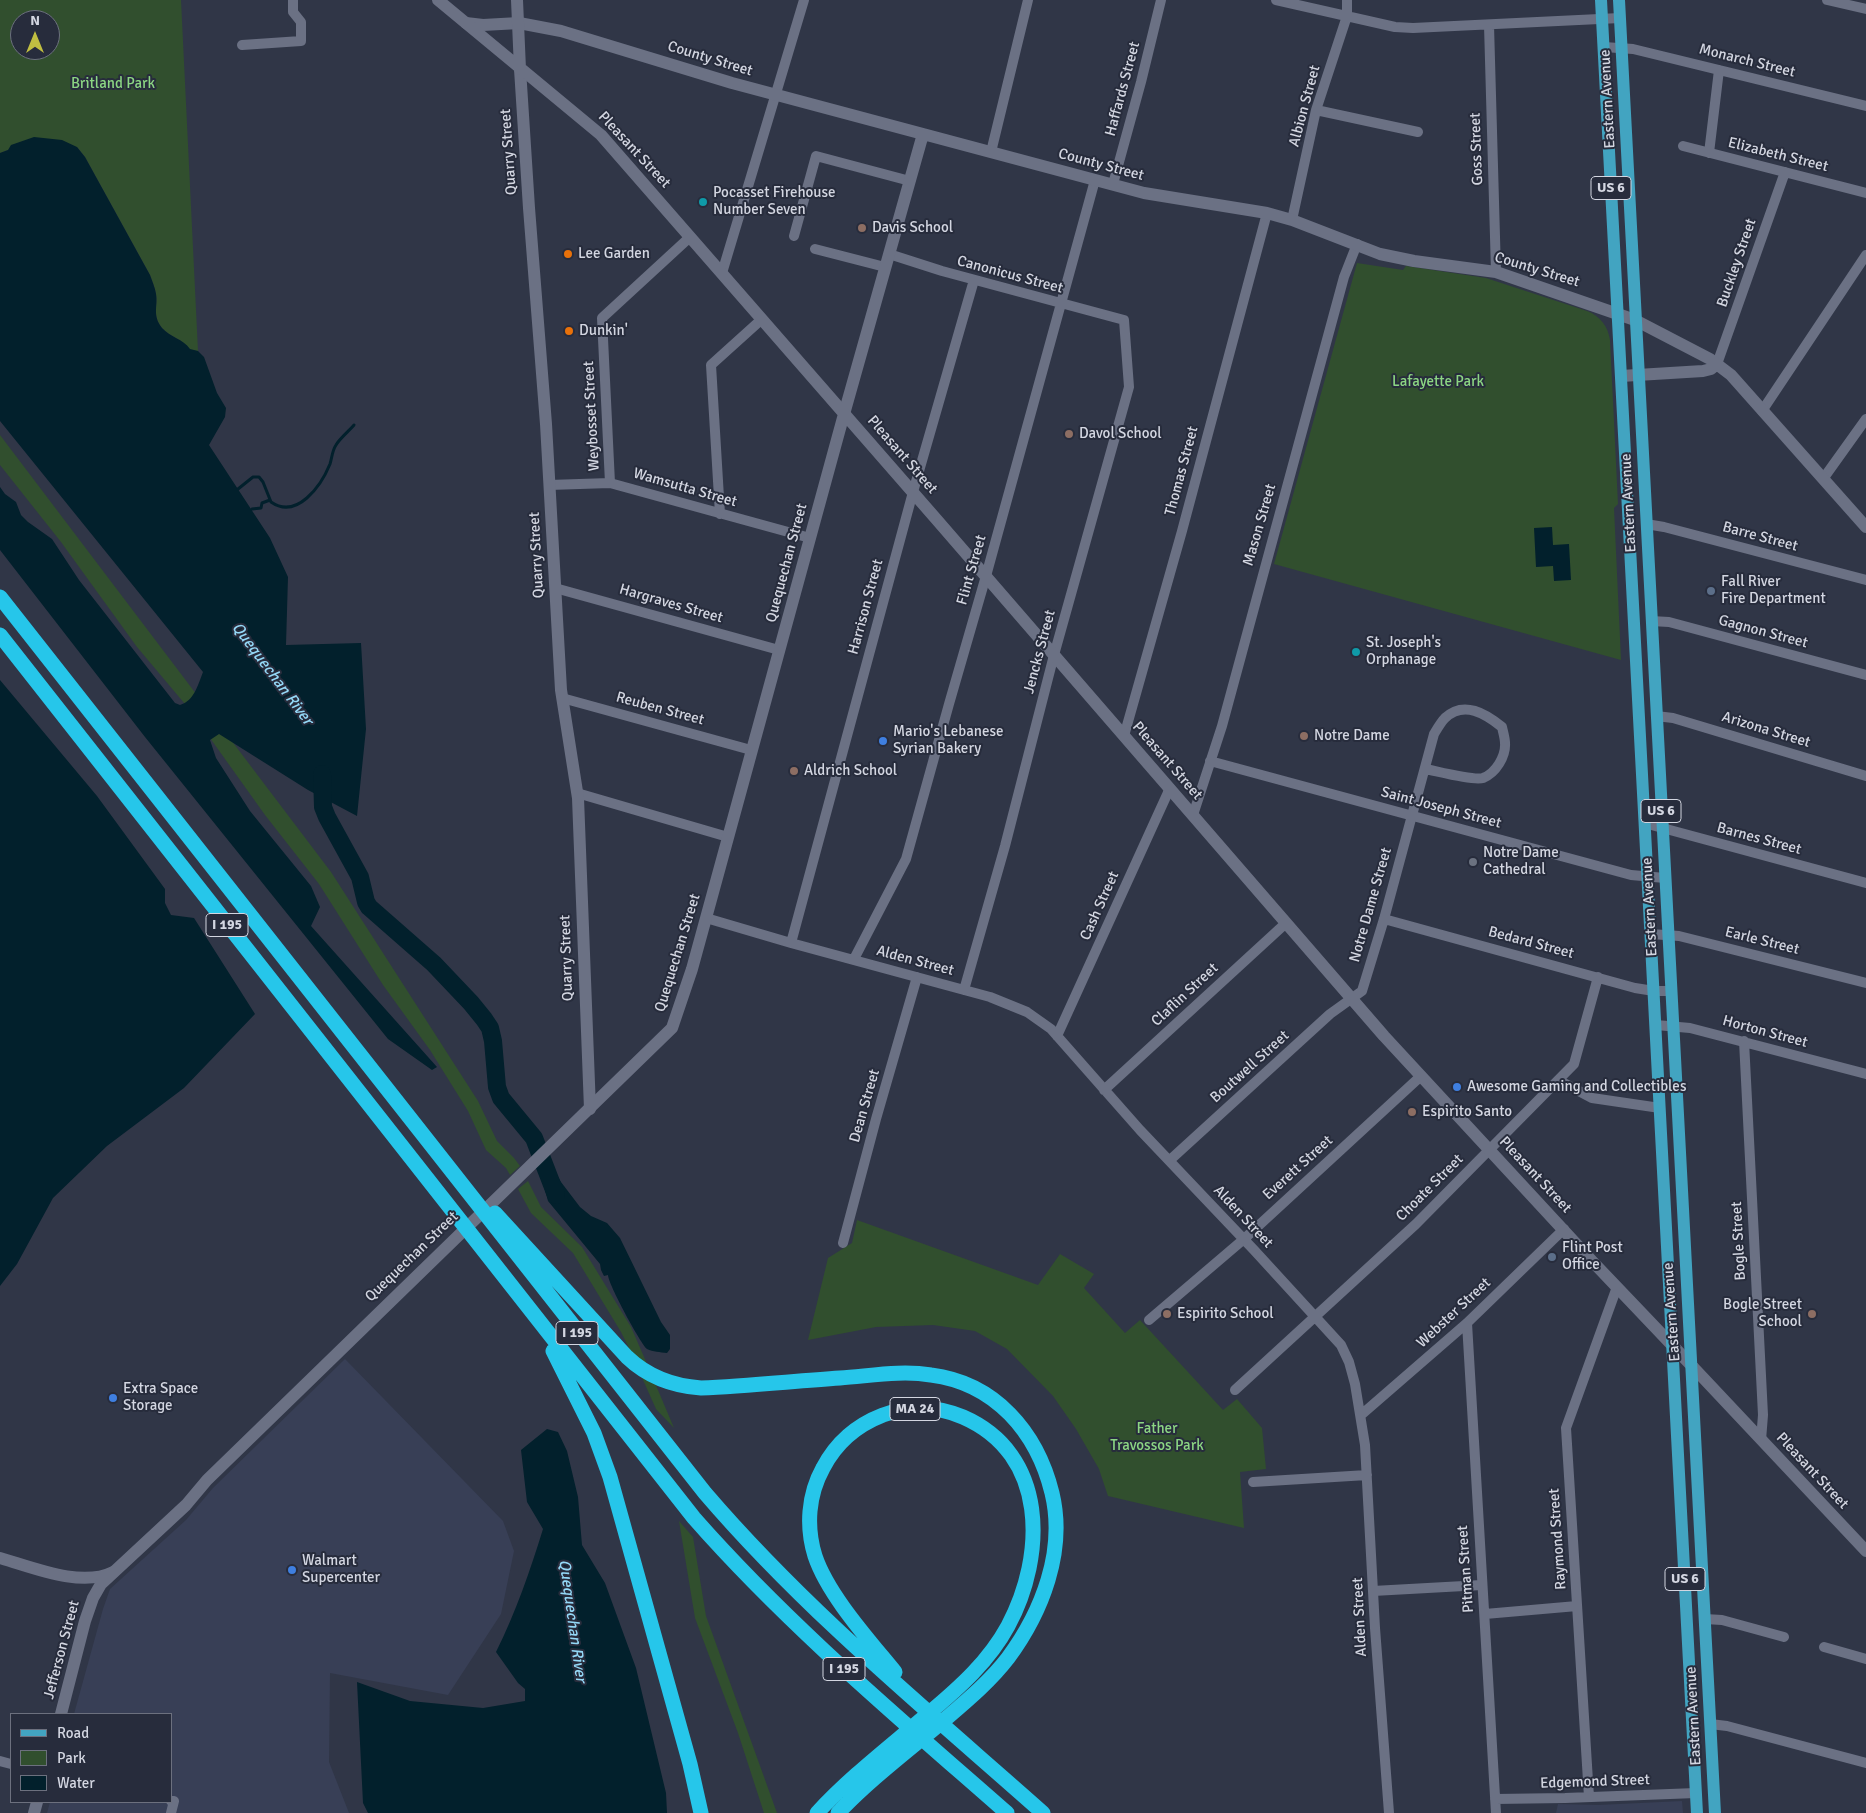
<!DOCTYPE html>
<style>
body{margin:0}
#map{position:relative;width:1866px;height:1813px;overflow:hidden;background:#303647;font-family:Signika,sans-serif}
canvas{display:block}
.legend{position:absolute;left:10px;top:1713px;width:162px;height:90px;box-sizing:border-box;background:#272c3c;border:1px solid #6c707e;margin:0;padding:6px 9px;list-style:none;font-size:15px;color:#d3d6e1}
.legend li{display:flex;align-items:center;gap:10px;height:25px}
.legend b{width:25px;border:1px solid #6c707e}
.north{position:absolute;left:10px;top:10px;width:50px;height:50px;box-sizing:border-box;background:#272c3c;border:1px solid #6c707e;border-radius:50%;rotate:0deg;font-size:14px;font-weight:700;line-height:20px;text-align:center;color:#d3d6e1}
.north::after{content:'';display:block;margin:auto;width:18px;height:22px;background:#c0be41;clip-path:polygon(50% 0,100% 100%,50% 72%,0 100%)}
</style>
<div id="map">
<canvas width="1866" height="1813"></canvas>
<ul class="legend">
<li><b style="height:6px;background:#42a4c1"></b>Road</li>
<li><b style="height:14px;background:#314f2e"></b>Park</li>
<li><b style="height:14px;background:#02202c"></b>Water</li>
</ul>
<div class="north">N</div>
</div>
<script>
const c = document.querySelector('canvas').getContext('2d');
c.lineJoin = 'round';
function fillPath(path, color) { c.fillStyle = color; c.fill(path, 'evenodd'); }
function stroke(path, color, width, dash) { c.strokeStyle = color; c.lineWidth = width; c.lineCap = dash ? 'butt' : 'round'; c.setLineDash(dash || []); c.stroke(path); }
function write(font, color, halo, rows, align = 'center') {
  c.font = font + ' Signika,sans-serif'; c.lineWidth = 4; c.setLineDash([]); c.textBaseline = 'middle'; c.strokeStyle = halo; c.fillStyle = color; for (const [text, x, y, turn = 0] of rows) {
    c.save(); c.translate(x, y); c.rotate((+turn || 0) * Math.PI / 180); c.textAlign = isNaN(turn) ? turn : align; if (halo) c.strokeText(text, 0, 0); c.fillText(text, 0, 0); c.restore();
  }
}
const built = new Path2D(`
 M 345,1359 L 503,1521 L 514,1551 L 501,1614 L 448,1695 L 330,1673 L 329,1762 L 349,1813 L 47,1813 L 50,1802 L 171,1802 L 171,1714 L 74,1714 L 103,1609 L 110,1589 L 186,1520 L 213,1488 Z
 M 1682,1801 L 1683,1813 L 1556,1813 L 1558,1804 L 1598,1805 Z`);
const green = new Path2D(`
 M 0,0 L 181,0 L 198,351 L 190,350 C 183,339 170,337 162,328 C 152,315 158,307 156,294 C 155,287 152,281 150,275 L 85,157 L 77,147 L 8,150 L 0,153 ZM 20,20 L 50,20 L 50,50 L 20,50 Z
 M 1357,263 L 1403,270 L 1406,266 L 1486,278 L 1587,311 C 1600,316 1608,326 1610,340 L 1618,504 L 1614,508 L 1621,660 L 1274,564 Z
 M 0,435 L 331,872 L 478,1101 L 497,1141 L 514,1158 L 520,1166 L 510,1175 L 506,1168 L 486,1150 L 468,1111 L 430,1050 L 383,985 L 319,884 L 265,815 L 190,710 L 137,647 L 61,542 L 0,465 Z
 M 528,1181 L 541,1207 L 582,1247 L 631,1327 L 651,1373 L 636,1362 L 621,1332 L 573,1253 L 531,1213 L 518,1189 Z
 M 857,1220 L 1038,1285 L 1060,1254 L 1094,1274 L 1084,1288 L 1125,1333 L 1140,1320 L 1223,1410 L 1237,1399 L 1262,1428 L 1266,1469 L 1240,1472 L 1244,1528 L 1108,1496 L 1099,1469 L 1076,1429 L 1053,1396 L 1007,1349 L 975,1331 L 933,1325 L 876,1327 L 808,1340 L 828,1258 L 852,1243 Z
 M 639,1371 L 655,1383 L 674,1428 L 656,1409 Z
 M 679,1521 L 693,1537 L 706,1616 L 777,1813 L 764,1813 L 738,1733 L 695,1618 Z`);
const water = new Path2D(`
 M 34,137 L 62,140 L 77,147 L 85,157 L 150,275 C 152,281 155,287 156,294 C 158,307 152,315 162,328 C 170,337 183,339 190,349 L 198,351 L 204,357 L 217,393 L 226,408 L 225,417 L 209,445 L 270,538 L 288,577 L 286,645 L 361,643 L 366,729 L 357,816 L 308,790 L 219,734 L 210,740 L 216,758 L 250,811 L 311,886 L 320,907 L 311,926 L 437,1067 L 432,1070 L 388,1039 L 145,737 L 0,550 L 0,487 L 5,494 L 16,502 L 21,515 L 28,522 L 52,539 L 79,580 L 175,703 L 180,705 C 194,701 198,685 203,672 L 0,421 L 0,153 L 8,150 L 11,145 Z
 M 1552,527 L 1553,545 L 1569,544 L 1571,580 L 1554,581 L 1553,566 L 1536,567 L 1534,528 Z
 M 0,680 L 97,796 L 165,889 L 165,903 L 171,915 L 194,918 L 255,1014 L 184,1088 L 107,1146 L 53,1198 L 17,1264 L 0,1286 Z
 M 553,1168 L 561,1182 L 580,1207 L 591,1216 L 607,1223 L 620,1238 L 661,1322 L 670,1335 L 670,1349 L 667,1353 C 660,1352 653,1352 647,1349 C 641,1344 608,1284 608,1275 L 604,1276 L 601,1270 L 600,1264 L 548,1201 L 541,1176 Z
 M 547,1429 L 558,1432 L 567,1451 L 578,1497 L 582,1545 L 605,1583 L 636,1668 L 666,1793 L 667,1813 L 368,1813 L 363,1803 L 357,1682 L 410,1701 L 483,1708 L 525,1701 L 525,1689 L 518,1683 L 496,1652 C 516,1612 530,1571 543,1529 L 527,1502 L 521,1450 Z`);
const stream = new Path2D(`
 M 238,489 L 253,477 L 259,477 L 263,482 L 271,502 C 297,520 321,486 330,464 C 332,458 332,451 336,445 C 340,438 348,432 354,425
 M 252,509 L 261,508 L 262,503 L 270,500`);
const river = new Path2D(`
 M 322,774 L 323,807 L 327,817 L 360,877 L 366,902 L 369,907 L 434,964 L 471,1003 L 484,1019 L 490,1028 L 493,1041 L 497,1087 L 501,1098 L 534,1138 L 556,1195`);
const minor = new Path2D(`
 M 1276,0 L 1395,27 L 1413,28 L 1620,18
 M 1827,0 L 1866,9
 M 1489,25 L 1496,272
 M 242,45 L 301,41 L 301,22 L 293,12 L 293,0
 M 1604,47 L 1633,49 L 1866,106
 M 1316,110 L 1418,132
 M 1683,146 L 1866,193
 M 991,152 L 1028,0
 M 1709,153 L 1719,70
 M 1113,184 L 1141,82 L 1161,0
 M 1292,220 L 1316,110 L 1347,16 L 1347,0
 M 794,236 L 816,156 L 910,181
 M 815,249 L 885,267
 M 889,254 L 942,271 L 1124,320 L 1129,387 L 1054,655 L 1005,846 L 964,990
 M 722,273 L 804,0
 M 1717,364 L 1785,172
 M 1762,411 L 1866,255
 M 1823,479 L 1866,419
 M 610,483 L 602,318 L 690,237
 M 549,485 L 610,483 L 810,538
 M 720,514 L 711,365 L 762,319
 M 1646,524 L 1664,527 L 1866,580
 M 555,588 L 779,650
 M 1651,621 L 1669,622 L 1866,675
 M 562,698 L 751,750
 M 1656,716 L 1673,718 L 1866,776
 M 1124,736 L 1182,531 L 1267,213
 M 1210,761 L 1631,875 L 1665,878
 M 577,793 L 728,837
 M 1193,815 L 1222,726 L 1344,277 L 1357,244
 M 1644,823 L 1866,883
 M 706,918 L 791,943 L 990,997 L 1027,1012 L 1051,1029 L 1140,1130 L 1254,1250 L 1341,1345 L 1349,1362 L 1355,1384 L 1365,1445 L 1375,1628 L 1389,1813
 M 1384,919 L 1635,988 L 1654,991 L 1671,991
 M 1651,934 L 1679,936 L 1866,983
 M 791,943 L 913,492 L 974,280
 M 854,959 L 906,859 L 949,704 L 986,576 L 1095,180
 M 1656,1025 L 1690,1028 L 1866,1074
 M 1057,1036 L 1170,788
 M 1744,1041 L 1763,1415 L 1761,1440
 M 1558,1080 L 1592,1098 L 1660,1108
 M 1104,1090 L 1286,923
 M 1170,1160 L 1330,1014 L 1362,991 L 1384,919 L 1434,734 C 1437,729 1441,722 1445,718 C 1464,700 1486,714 1502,727 C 1503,732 1505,738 1505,743 C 1506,756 1496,773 1483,778 C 1474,781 1436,771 1425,769
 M 843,1243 L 876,1119 L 917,977
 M 1149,1320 L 1244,1239 L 1421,1076
 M 1467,1323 L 1496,1813
 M 1235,1390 L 1416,1224 L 1574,1064 L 1598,977
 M 1361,1415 L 1467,1323 L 1564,1229
 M 1253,1482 L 1367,1475
 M 1373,1591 L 1482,1585
 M 1485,1614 L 1577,1606
 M 1705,1619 L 1722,1620 L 1784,1637
 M 1824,1647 L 1866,1659
 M 1710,1724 L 1727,1726 L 1866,1763
 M 0,1761 L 11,1764
 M 1589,1797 L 1566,1428 L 1617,1287
 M 1495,1799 L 1565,1798 L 1696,1793
 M 171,1813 L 174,1801 L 171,1801`);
const tertiary = new Path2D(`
 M 466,23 L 483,25 L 519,23 L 561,31 L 732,83 L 1144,193 L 1267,213 L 1292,220 L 1380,254 L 1414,261 L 1496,272 L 1635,320 L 1710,359 L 1731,375 L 1866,527
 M 520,69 L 529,208 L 546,424 L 561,690 L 578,798 L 590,1109
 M 1621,376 L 1703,371 L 1711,369 L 1717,364
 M 844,414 L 923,134
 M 1692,1366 L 1866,1551
 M 0,1558 C 32,1567 81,1588 113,1572`);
const secondary = new Path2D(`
 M 438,0 L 601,135 L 937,520 L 1384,1036 L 1592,1261 L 1692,1366
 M 517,0 L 520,69
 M 61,1714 L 85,1621 L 93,1598 L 101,1584 L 186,1505 L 207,1480 L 672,1028 L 692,969 L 706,918 L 844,414
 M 34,1813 L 37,1802`);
const primary = new Path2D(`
 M 1601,0 L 1697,1813
 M 1619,0 L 1715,1813`);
const motorway = new Path2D(`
 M 0,597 L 705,1493 C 806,1611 927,1710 1043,1813
 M 0,635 L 694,1518 C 789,1626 899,1718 1007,1813
 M 495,1213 L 627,1357 C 648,1377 672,1386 701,1388 C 748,1386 794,1381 840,1378 C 870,1376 901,1370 931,1375 C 995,1383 1037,1432 1052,1493 C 1066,1551 1042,1612 1008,1658 C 991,1680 970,1698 949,1716 C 913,1747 871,1778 838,1813
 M 553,1351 L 594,1433 L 610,1477 L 690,1764 L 701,1813
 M 817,1813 C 851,1776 892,1745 929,1713 C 960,1687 989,1661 1008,1626 C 1046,1555 1048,1454 963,1417 C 937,1406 909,1406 883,1415 C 857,1425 836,1443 823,1468 C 808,1495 806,1527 815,1556 C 828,1595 869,1640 895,1672`);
const markers = [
 [703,202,5,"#0f9aa8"],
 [862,228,5,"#8d6e63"],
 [568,254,5,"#e8710a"],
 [569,331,5,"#e8710a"],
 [1069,434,5,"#8d6e63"],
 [1711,591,5,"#5c6f8a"],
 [1356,652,5,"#0f9aa8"],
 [1304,736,5,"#8d6e63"],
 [883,741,5,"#3f7fe0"],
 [794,771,5,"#8d6e63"],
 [1473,862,5,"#6b7280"],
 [1457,1087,5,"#3f7fe0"],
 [1412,1112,5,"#8d6e63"],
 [1552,1257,5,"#5c6f8a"],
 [1167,1314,5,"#8d6e63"],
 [1812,1314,5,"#8d6e63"],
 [113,1398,5,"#3f7fe0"],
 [292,1570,5,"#3f7fe0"]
];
const shields = [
 [1611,188,40],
 [1661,811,40],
 [227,925,42],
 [577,1333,42],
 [915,1409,50],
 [1685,1579,40],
 [844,1669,42]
];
const shieldNames = [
 ["US 6",1611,188],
 ["US 6",1661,811],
 ["I 195",227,925],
 ["I 195",577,1333],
 ["MA 24",915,1409],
 ["US 6",1685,1579],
 ["I 195",844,1669]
];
const streetNames = [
 ["County Street",710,59,17],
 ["Monarch Street",1747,61,14],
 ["Haffards Street",1123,89,-75],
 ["Eastern Avenue",1608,99,-93],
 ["Albion Street",1305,106,-75],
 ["Goss Street",1477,149,-92],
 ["Pleasant Street",634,150,47],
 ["Quarry Street",509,152,-94],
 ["Elizabeth Street",1778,155,14],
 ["County Street",1101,165,15],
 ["Buckley Street",1737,263,-71],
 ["County Street",1537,270,17],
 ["Canonicus Street",1010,275,15],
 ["Weybosset Street",592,416,-93],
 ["Pleasant Street",902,455,49],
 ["Thomas Street",1182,471,-75],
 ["Wamsutta Street",685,488,16],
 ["Eastern Avenue",1629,503,-93],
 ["Mason Street",1260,525,-74],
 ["Barre Street",1760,537,15],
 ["Quarry Street",537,555,-93],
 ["Quequechan Street",787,563,-75],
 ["Flint Street",972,570,-74],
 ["Hargraves Street",671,604,16],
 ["Harrison Street",866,607,-75],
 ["Gagnon Street",1763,632,15],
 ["Jencks Street",1040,652,-75],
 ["Reuben Street",660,709,15],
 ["Arizona Street",1766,730,17],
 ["Pleasant Street",1167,761,49],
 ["Saint Joseph Street",1441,808,15],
 ["Barnes Street",1759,839,15],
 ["Notre Dame Street",1371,905,-74],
 ["Cash Street",1100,906,-66],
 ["Eastern Avenue",1650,907,-93],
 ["Earle Street",1762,941,14],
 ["Bedard Street",1531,943,15],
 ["Quequechan Street",678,953,-73],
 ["Quarry Street",567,958,-92],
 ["Alden Street",915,961,15],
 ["Claflin Street",1185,995,-43],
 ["Horton Street",1765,1032,15],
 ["Boutwell Street",1250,1067,-42],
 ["Dean Street",865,1106,-74],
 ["Everett Street",1298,1168,-42],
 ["Pleasant Street",1535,1175,47],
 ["Choate Street",1430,1188,-45],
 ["Alden Street",1243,1217,47],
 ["Bogle Street",1739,1241,-93],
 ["Quequechan Street",412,1257,-44],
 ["Eastern Avenue",1672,1312,-94],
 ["Webster Street",1454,1313,-43],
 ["Pleasant Street",1812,1471,47],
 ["Raymond Street",1558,1539,-94],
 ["Pitman Street",1466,1569,-94],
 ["Alden Street",1360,1617,-93],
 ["Jefferson Street",62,1650,-75],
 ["Eastern Avenue",1694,1716,-93],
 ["Edgemond Street",1595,1782,-2]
];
const parkNames = [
 ["Britland Park",113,84],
 ["Lafayette Park",1438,382],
 ["Father",1157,1429],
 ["Travossos Park",1157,1446]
];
const poiNames = [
 ["Pocasset Firehouse",713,193],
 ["Number Seven",713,210],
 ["Davis School",872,228],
 ["Lee Garden",578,254],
 ["Dunkin'",579,331],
 ["Davol School",1079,434],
 ["Fall River",1721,582],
 ["Fire Department",1721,599],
 ["St. Joseph's",1366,643],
 ["Orphanage",1366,660],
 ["Mario's Lebanese",893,732],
 ["Syrian Bakery",893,749],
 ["Notre Dame",1314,736],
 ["Aldrich School",804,771],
 ["Notre Dame",1483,853],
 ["Cathedral",1483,870],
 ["Awesome Gaming and Collectibles",1467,1087],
 ["Espirito Santo",1422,1112],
 ["Flint Post",1562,1248],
 ["Office",1562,1265],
 ["Bogle Street",1802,1305,"right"],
 ["School",1802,1322,"right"],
 ["Espirito School",1177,1314],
 ["Extra Space",123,1389],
 ["Storage",123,1406],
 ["Walmart",302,1561],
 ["Supercenter",302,1578]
];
const waterNames = [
 ["Quequechan River",272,674,53],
 ["Quequechan River",572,1621,82]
];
fillPath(built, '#383f56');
fillPath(green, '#314f2e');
fillPath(water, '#02202c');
stroke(stream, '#02202c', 3);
stroke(river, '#02202c', 18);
stroke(minor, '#6b7184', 10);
stroke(tertiary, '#6b7184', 12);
stroke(secondary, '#6b7184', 12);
stroke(primary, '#42a4c1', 12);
stroke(motorway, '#26c6ea', 15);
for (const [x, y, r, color] of markers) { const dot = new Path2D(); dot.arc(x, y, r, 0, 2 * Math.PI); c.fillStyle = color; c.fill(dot); stroke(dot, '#272c3c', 2); }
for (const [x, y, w] of shields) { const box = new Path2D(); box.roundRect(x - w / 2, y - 11.5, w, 23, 4); c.fillStyle = '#272c3c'; c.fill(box); stroke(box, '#d3d6e1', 1); }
write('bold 14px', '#d3d6e1', null, shieldNames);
write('15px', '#d3d6e1', '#272c3c', streetNames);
write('15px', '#8cd683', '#272c3c', parkNames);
write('15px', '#d3d6e1', '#272c3c', poiNames, 'left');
write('italic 16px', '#94d8f7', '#272c3c', waterNames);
</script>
